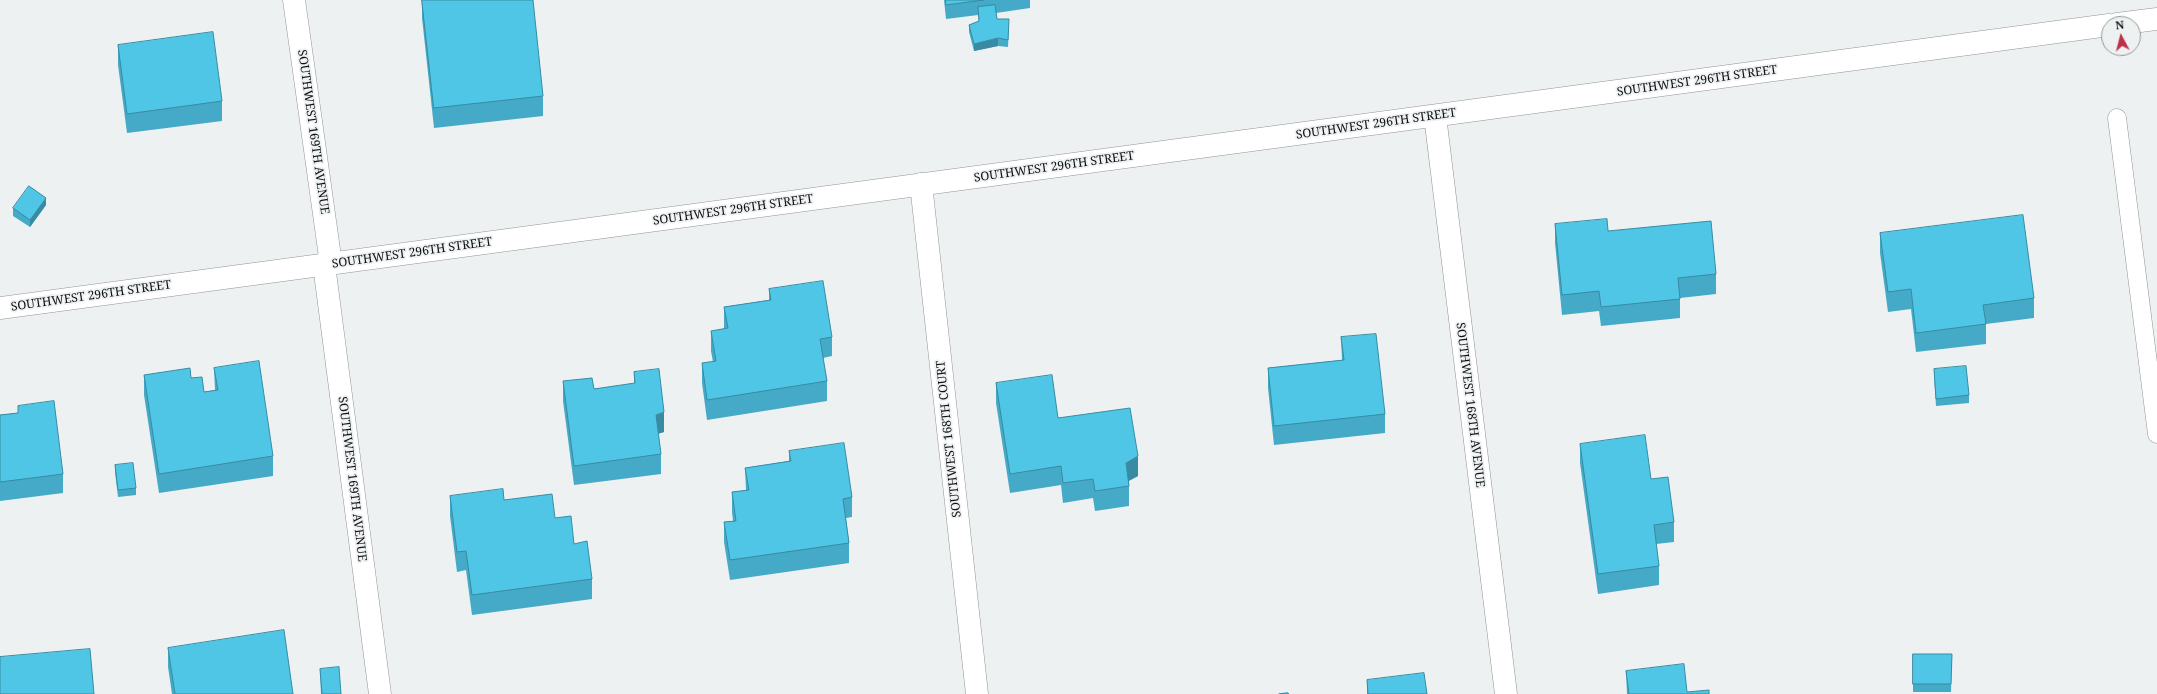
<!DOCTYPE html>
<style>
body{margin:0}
#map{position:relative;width:2157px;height:694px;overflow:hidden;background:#edf1f2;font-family:"Noto Serif",serif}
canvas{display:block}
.north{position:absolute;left:2101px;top:16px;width:40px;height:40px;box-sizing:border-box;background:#edf1f2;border:1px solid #959898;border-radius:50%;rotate:353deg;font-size:11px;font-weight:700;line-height:16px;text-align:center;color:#101212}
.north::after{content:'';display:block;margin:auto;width:14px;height:18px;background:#c02f48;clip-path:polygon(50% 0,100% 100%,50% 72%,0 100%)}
</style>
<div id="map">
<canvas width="2157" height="694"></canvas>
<div class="north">N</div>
</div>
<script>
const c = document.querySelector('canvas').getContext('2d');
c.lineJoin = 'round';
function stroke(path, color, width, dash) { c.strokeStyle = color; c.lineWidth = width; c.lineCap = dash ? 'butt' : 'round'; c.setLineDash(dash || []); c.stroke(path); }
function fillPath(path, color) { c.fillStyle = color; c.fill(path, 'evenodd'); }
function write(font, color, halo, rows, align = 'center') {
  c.font = font + ' "Noto Serif",serif'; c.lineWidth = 3.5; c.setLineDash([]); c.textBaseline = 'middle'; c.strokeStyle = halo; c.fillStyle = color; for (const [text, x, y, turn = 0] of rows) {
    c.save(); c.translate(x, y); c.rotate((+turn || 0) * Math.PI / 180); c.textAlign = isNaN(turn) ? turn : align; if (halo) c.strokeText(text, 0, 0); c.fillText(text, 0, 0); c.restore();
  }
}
const service = new Path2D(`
 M 2117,118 L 2157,434`);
const minor = new Path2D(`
 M 294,0 L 331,264
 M 1435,116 L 1506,694
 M 921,184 L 977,694
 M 324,265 L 380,694`);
const tertiary = new Path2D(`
 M 2117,24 L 2157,19
 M 0,308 L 2109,25`);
const wall = new Path2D(`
 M 422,0 L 543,96 L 543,116 L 434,128 L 422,18 Z
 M 944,0 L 1030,0 L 1030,8 L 996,13 L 997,19 L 1009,27 L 1008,47 L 998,46 L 974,51 L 969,32 L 969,25 L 979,21 L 978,15 L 946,19 Z
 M 118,45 L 222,101 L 222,121 L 127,133 L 118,65 Z
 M 46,205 L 30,227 L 13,216 L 13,208 Z
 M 1555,224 L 1608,231 L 1716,274 L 1716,294 L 1680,298 L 1680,318 L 1601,326 L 1599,311 L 1562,315 L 1555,243 Z
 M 1880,233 L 2034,298 L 2034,318 L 1986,324 L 1986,344 L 1916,352 L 1911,309 L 1888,312 L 1880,253 Z
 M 769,289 L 832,337 L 832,356 L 823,358 L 827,381 L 827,401 L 707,420 L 702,383 L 702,363 L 713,362 L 711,351 L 711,331 L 724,329 L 724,307 L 769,300 Z
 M 1341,337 L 1385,414 L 1385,433 L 1274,445 L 1268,388 L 1268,368 L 1342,360 Z
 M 214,368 L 273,456 L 273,476 L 159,493 L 144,395 L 144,375 L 191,378 L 204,392 L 215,390 Z
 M 1934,369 L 1969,395 L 1969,403 L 1936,406 L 1934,376 Z
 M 634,372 L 664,432 L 658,434 L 661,454 L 661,474 L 574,485 L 563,401 L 563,381 L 594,389 L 634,384 Z
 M 996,383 L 1058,418 L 1138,476 L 1129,481 L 1129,506 L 1095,511 L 1093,498 L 1063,503 L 1061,485 L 1010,493 L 996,403 Z
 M 18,406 L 63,474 L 63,493 L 0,501 L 0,415 L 18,413 Z
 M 1580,444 L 1651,479 L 1674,522 L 1674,542 L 1656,544 L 1659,566 L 1659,585 L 1598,594 L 1580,463 Z
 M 789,451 L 852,497 L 852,517 L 846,518 L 849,543 L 849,563 L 730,580 L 724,542 L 724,522 L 733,521 L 732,512 L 732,492 L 746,490 L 745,468 L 789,461 Z
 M 115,465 L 136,488 L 136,495 L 118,497 L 115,472 Z
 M 450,496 L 504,500 L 555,518 L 574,544 L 592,579 L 592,599 L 472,615 L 466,570 L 457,572 L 450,516 Z
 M 168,648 L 293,694 L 172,694 L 168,667 Z
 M 1913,654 L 1952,654 L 1951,692 L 1913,692 Z
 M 320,669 L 341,694 L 321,694 Z
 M 1626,671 L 1687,692 L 1709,694 L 1627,694 Z
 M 1367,680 L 1427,694 L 1367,694 Z`);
const shadedWall = new Path2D(`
 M 998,38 L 998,46 L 974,51 L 974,44 Z
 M 46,198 L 46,205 L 30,227 L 30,220 Z
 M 664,412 L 664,432 L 656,434 L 656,415 Z
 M 1138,456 L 1138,476 L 1126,482 L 1126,463 Z`);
const building = new Path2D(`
 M 422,0 L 533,0 L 543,96 L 434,108 Z
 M 946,0 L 984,0 L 946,5 Z
 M 995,5 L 997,19 L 1009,19 L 1008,40 L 998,38 L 974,44 L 969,25 L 979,21 L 978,7 Z
 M 213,32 L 222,101 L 127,114 L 118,45 Z
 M 29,186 L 46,198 L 30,220 L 13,208 Z
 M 2023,215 L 2034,298 L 1983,305 L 1986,324 L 1916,333 L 1911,289 L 1888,292 L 1880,233 Z
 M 1607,219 L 1608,231 L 1711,221 L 1716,274 L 1678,278 L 1680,299 L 1601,307 L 1599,291 L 1562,295 L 1555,224 Z
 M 823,281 L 832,337 L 820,339 L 827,381 L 707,400 L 702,363 L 716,361 L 711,331 L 728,328 L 724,307 L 771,300 L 769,289 Z
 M 1376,334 L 1385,414 L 1274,426 L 1268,368 L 1344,360 L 1341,337 Z
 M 259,361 L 273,456 L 159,474 L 144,375 L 190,368 L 191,378 L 202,377 L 204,392 L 218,390 L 214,368 Z
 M 1966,366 L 1969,395 L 1936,399 L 1934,369 Z
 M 659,369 L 664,412 L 656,415 L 661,454 L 574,466 L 563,381 L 592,378 L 594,389 L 635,383 L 634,372 Z
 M 1052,375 L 1058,418 L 1130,408 L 1138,456 L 1126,463 L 1129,486 L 1095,491 L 1093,479 L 1063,483 L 1061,466 L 1010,474 L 996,383 Z
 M 54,401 L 63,474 L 0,482 L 0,415 L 18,413 L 18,406 Z
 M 1645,435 L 1651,479 L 1668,477 L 1674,522 L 1654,525 L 1659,566 L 1598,574 L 1580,444 Z
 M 844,443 L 852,497 L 843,499 L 849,543 L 730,560 L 724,522 L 736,521 L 732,492 L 749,490 L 745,468 L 791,461 L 789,451 Z
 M 133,463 L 136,488 L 118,490 L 115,465 Z
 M 503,489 L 504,500 L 552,494 L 555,518 L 571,516 L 574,544 L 587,541 L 592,579 L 472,595 L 466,551 L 457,552 L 450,496 Z
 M 284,630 L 293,694 L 175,694 L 168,648 Z
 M 90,649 L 94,694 L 0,694 L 0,657 Z
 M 1913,654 L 1952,654 L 1951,684 L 1913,684 Z
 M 1684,664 L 1687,692 L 1709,690 L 1709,694 L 1629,694 L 1626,671 Z
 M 339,667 L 341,694 L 322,694 L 320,669 Z
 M 1424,673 L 1427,694 L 1368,694 L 1367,680 Z
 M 1288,693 L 1289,694 L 1279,694 Z`);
const streetNames = [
 ["SOUTHWEST 296TH STREET",1697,81,-8],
 ["SOUTHWEST 296TH STREET",1376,124,-8],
 ["SOUTHWEST 169TH AVENUE",313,132,82],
 ["SOUTHWEST 296TH STREET",1054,167,-8],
 ["SOUTHWEST 296TH STREET",733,210,-8],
 ["SOUTHWEST 296TH STREET",412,253,-8],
 ["SOUTHWEST 296TH STREET",91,296,-8],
 ["SOUTHWEST 168TH AVENUE",1470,405,83],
 ["SOUTHWEST 168TH COURT",949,439,-96],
 ["SOUTHWEST 169TH AVENUE",352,479,83]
];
stroke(service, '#919496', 19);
stroke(minor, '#919496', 23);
stroke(tertiary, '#919496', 23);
stroke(service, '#fff', 18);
stroke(minor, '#fff', 22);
stroke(tertiary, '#fff', 22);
fillPath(wall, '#45aac7');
fillPath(shadedWall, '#388ba2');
fillPath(building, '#50c6e7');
stroke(building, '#388ba2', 1);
write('12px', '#101212', '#edf1f2', streetNames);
</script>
